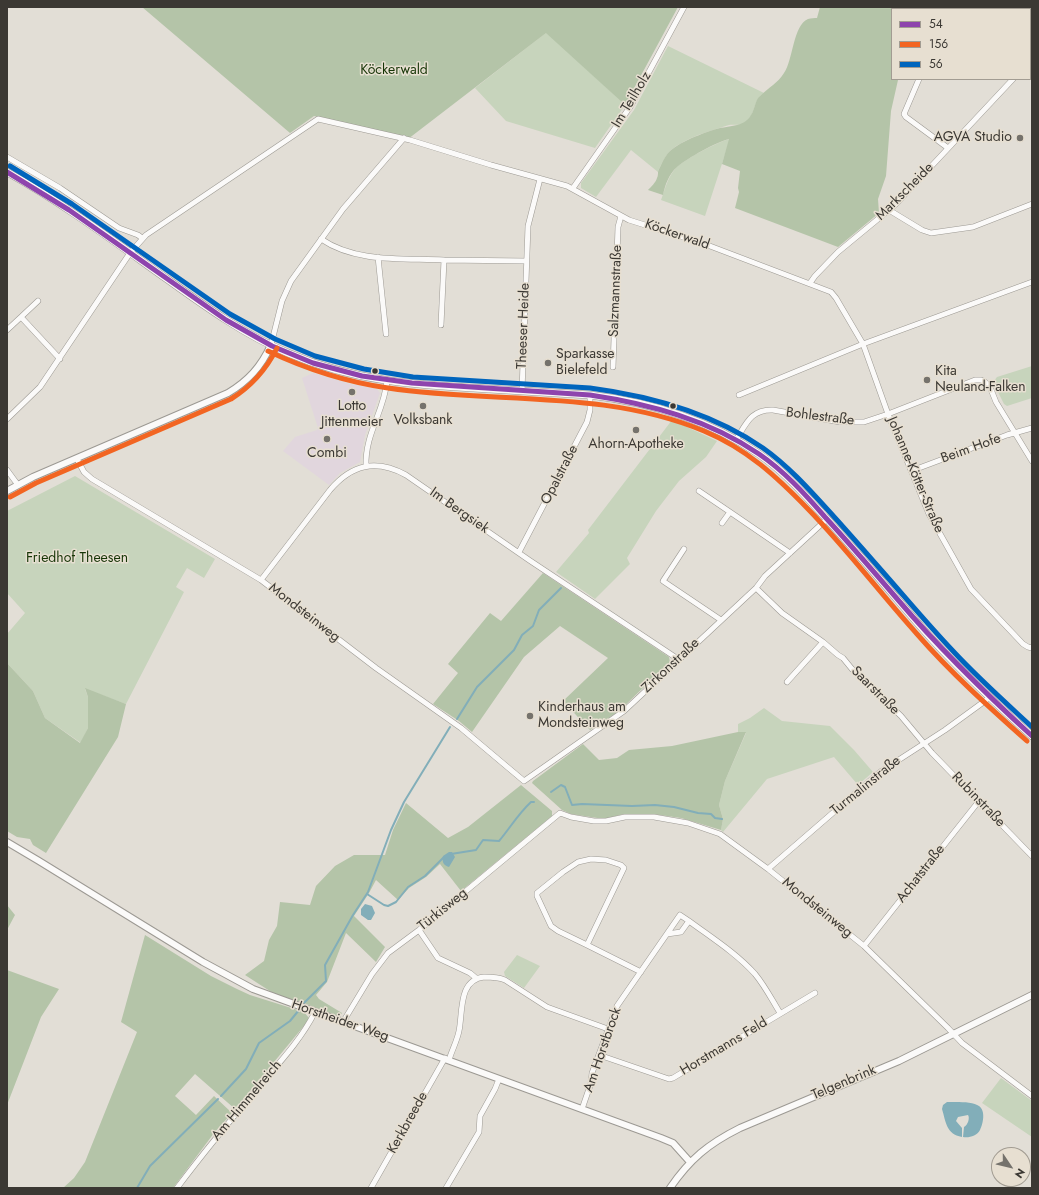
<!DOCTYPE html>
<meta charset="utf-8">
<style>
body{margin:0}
#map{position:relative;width:1039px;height:1195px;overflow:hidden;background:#e2ded6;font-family:Jost,sans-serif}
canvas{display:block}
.frame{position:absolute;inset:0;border:8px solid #3b3833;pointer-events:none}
.legend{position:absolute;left:891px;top:8px;width:140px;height:72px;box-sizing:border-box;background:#e7dfd1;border:1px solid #a29c92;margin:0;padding:5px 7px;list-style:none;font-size:12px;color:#3b3833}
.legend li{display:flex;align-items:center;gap:8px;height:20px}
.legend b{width:20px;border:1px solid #a29c92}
.north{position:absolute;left:991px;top:1147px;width:40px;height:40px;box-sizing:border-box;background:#e7dfd1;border:1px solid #a29c92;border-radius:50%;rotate:125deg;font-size:11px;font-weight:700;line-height:16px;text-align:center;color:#3b3833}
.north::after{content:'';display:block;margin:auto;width:14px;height:18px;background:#75726c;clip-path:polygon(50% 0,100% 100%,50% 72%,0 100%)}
</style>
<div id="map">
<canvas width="1039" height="1195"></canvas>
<div class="frame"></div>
<ul class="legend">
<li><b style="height:5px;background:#8e44ad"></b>54</li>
<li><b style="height:5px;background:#f26522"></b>156</li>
<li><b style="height:5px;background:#0065bd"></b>56</li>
</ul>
<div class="north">N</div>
</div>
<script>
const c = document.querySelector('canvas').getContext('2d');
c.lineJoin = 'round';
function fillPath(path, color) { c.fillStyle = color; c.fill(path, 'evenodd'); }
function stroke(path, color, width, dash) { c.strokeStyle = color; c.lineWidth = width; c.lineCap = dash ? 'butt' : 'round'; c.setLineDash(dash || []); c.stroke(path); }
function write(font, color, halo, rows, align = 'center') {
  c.font = font + ' Jost,sans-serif'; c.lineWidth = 3; c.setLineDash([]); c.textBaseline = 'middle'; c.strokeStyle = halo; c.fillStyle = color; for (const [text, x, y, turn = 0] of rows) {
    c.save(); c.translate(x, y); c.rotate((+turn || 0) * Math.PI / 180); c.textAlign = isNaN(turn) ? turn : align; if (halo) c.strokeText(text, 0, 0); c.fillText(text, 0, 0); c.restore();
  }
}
const commercial = new Path2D(`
 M 313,373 L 350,384 L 377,389 L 380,393 L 365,435 L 360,462 L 340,473 L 329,485 L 283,451 L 295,437 L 317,430 L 318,428 L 302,378 Z`);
const green = new Path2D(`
 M 547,32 L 625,105 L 595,148 L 506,121 L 475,88 Z
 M 668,46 L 764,93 C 752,100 757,115 744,123 C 740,126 734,124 729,125 C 710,131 686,137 670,151 C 666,155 660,166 658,172 L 631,150 L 596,197 L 581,188 L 581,183 L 634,110 Z
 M 730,139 L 705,216 L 661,200 C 665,189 667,179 675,169 C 681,161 719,141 730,139 Z
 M 1032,366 L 1032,398 L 1007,406 L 1004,404 L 993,382 L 997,377 Z
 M 672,420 L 717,441 L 706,457 L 679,481 L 656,511 L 627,558 L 630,564 L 595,599 L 556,572 L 589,533 L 588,530 Z
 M 75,476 L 215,559 L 204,578 L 187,568 L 176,587 L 184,592 L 126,704 L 85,689 L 88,697 L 88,728 L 81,743 L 45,718 L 33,691 L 7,663 L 7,634 L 25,613 L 7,593 L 7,511 Z
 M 764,708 L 782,721 L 830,726 L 854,750 L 873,772 L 858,785 L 834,757 L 767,779 L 723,832 L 721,830 L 723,819 L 719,805 L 725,781 L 746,733 L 738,732 L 738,724 L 750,718 Z
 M 517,955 L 540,966 L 524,988 L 505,976 L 504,972 Z
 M 1001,1078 L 1032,1101 L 1032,1137 L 982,1103 Z`);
const forest = new Path2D(`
 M 142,7 L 678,7 L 625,105 L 546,33 L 408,139 L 314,116 L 290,133 Z
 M 820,7 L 899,7 L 898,9 L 892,9 L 892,79 L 898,80 L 891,111 L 886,176 L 878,199 L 879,213 L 838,247 L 735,208 L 739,192 L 738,188 L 740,171 L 722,164 L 729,139 C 716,142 688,158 677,167 C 669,174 665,185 663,195 L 648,190 C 651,187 656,182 657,178 C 658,176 658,174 658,172 C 659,169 664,158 666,156 C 673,144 701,134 713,130 C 727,125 744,128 751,115 C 755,109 755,100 760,96 C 768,88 778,83 784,73 C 793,61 793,25 808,19 C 811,18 815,18 817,18 Z
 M 543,573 L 669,657 L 670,662 L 618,712 L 590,730 L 563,701 L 608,658 L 560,626 L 524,657 L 472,732 L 459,721 L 433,704 L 458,673 L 448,664 L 490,613 L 501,621 Z
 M 7,663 L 33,691 L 45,718 L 80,743 L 88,728 L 88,697 L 85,688 L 126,704 L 118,737 L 46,853 L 33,845 L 30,839 L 17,837 L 7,831 Z
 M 738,732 L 746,732 L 725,781 L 719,805 L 723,819 L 721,830 L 681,818 L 653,814 L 624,814 L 604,819 L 571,814 L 562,810 L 532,783 L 533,781 L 583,744 L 599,760 L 617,758 L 629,750 L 672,746 Z
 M 521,785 L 552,811 L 552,816 L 461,891 L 440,864 L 426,877 L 409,888 L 398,900 L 376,880 L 369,893 L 354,916 L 385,947 L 376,962 L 346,933 L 327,982 L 316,995 L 319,999 L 342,1013 L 339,1017 L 304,1003 L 276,995 L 245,975 L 264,961 L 269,940 L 277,926 L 280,902 L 310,905 L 316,886 L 335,866 L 354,855 L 385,855 L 393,830 L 406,803 L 448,838 L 468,827 Z
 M 7,905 L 15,915 L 7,930 Z
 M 145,935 L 211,976 L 237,989 L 250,995 L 304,1012 L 309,1018 L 308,1021 L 235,1109 L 195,1074 L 175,1096 L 196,1115 L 214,1096 L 232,1113 L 214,1133 L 173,1188 L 63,1188 L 74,1178 L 85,1162 L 137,1032 L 121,1022 Z
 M 7,970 L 59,989 L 41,1017 L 7,1105 Z`);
const water = new Path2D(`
 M 449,852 L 452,852 L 455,857 L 449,867 C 443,865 442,862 443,856 Z
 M 365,904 L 372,906 L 375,913 L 371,920 L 368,920 L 361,915 L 361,909 Z
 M 947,1102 C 955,1102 973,1101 979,1106 C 986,1111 983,1124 980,1130 C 977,1136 969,1138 963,1137 L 964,1127 C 968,1125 970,1118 968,1115 L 958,1117 L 956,1121 L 962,1128 L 962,1137 C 946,1134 946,1122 942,1109 L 943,1105 Z`);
const stream = new Path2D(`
 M 457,719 L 477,687 L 514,650 L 522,635 L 533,626 L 539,610 L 561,588
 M 551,792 L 561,785 L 565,787 L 572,805 L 582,804 L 632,806 L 655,805 L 674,807 L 698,813 L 711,814 L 715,818 L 722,819
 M 451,854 L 476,850 L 483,840 L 499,841 C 510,828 518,814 531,802 L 534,802
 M 367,894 L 384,905 L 388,906 L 396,902 L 408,887 L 425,876 L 444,857
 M 304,1003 L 326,981 L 325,965 L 353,915 L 368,892 L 391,830 L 404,802 L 450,727
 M 221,1096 L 246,1069 L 259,1043 L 290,1021 L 299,1010
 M 137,1188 L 150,1166 L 218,1099`);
const minor = new Path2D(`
 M 1030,62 L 1032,59
 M 919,79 L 904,114 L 906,117 L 948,148
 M 7,157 L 60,188 L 119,228 L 138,235 L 142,238
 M 573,188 L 630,107 L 684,7
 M 889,210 L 922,230 L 931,233 L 973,227 L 1032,204
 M 321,239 C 356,263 403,258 444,260
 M 378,257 L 386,334
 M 810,283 L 815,276 L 838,252 L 895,205 L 1013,79
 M 38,301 L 21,317 L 60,359
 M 441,325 L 444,260 L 526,261
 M 7,330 L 21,317
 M 271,345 L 282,301 L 291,281 L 343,209 L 404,138
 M 613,367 L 618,227 L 621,216
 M 522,391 L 528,226 L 540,179
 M 739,395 L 863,344 L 1032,282
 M 7,419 L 40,387 L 130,253 L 146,235 L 318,119 L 410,140 L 491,165 L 567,186 L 629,220 L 702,243 L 831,292 L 836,298 L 863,344 L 888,414 L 929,514 L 971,589 L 1023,644 L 1028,647 L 1032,648
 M 736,440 C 746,424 751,409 773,410 L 840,422 L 864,422 L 888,414 L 975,380 L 981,380 L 985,382 L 990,387 L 996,402 L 1032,461
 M 77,459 L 84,472 L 92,479 L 261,580 L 376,668 L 461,728 L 524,781 L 624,711 L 756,588 L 765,576 L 827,519
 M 366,466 C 365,433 384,412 387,381
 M 7,470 L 18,485
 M 911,471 L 1007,435 L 1032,428
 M 699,491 L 730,512 L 722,523
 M 730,512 L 790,553
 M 684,549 L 663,581 L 721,620
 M 519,552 L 587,422 L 590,410 L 590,395
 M 261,580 L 330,490 C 352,464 376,459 406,475 L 529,560 L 678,659
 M 756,588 L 782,613 L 823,642 L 838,655 L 843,658 L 852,669 L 901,716 L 932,753 L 1032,856
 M 787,682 L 823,642
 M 591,859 L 606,860 L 621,865 L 624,868 L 587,945 L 558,931 L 551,926 L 537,896 L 537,893 L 563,872 L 578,862 Z
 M 768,869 L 880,772 L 945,730 L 989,698
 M 689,921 C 712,938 736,953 755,974 C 765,986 772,1000 780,1013
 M 419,930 L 438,958 L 470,973 L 476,978
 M 587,945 L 641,972
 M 864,946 L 979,801
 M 343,1022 L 372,974 L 388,953 L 419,930 L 560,813 L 571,817 L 594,821 L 606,821 L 625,817 L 654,817 L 688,823 L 720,834 L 768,869 L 864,946 L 948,1028 L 962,1043 L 1032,1096
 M 599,1055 L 669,1079 L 673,1078 L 815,993
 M 449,1060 C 452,1050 457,1041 459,1031 C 463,1012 458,980 484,977 C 491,977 498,977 505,980 L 547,1007 L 608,1029
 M 582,1109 L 591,1083 L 592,1073 L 617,1006 L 680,915 L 689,921 L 681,932 L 667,934
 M 177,1188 C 204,1152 233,1117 262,1083 C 281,1061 302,1038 315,1012
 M 371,1188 L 445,1058
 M 446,1188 L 479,1132 L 480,1116 L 495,1089 L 499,1079`);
const tertiary = new Path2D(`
 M 7,491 L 33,477 L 228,393 C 248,381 261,367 271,345
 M 7,842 L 39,861 L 203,962 L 253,989 L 661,1138 L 673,1143 L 690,1162
 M 670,1188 C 690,1159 708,1144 740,1128 L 899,1061 L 1032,995`);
const secondary = new Path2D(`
 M 7,172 C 63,203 115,242 167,279 C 206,307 245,335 288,353 C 355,382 418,385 490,389 C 523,391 556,393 590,395 C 649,402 709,420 759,454 C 784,471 805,495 825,517 C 858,553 890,591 922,628 C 956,667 994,702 1032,736`);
const bus1 = new Path2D(`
 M 7,172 L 69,210 L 226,320 L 272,346 L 313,363 L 362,376 L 412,383 L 590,395 C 650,404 709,420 759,454 C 784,471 805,494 825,517 C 850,544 874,572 899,601 C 940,649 985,693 1032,736`);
const bus2 = new Path2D(`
 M 268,351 C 306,369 346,382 388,388 C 494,404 603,389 704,431 C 747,449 776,476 808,509 C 847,549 880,593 917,634 C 951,673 989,707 1027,741
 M 10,497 L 36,483 L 231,399 C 252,386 266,370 277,348`);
const bus3 = new Path2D(`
 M 10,166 L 72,204 L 230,314 L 275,339 L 315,356 L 364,369 L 413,377 L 590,388 C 651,396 712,413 763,448 C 787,465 807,487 827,509 C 848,532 868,555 889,579 C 910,603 931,628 953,651 C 978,678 1005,702 1032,727`);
const markers = [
 [1020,138,4,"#75726c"],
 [548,363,4,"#75726c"],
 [375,371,3.5,"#3b3833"],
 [927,380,4,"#75726c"],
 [352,392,4,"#75726c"],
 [423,406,4,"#75726c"],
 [673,406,3.5,"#3b3833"],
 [636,430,4,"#75726c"],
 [327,439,4,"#75726c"],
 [530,716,4,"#75726c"]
];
const parkNames = [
 ["Köckerwald",394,71],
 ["Friedhof Theesen",77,559]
];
const streetNames = [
 ["Im Teilholz",632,100,-59],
 ["Markscheide",905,192,-45],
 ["Köckerwald",677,235,19],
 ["Salzmannstraße",616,291,-88],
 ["Theeser Heide",524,326,-88],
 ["Bohlestraße",820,417,7],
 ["Beim Hofe",971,449,-20],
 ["Opalstraße",560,475,-63],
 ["Johanne-Kötter-Straße",915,475,67],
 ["Im Bergsiek",459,511,35],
 ["Mondsteinweg",304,613,38],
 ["Zirkonstraße",671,666,-43],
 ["Saarstraße",875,691,45],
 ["Turmalinstraße",866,786,-39],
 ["Rubinstraße",978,800,46],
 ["Achatstraße",921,874,-52],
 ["Mondsteinweg",817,908,39],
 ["Türkisweg",443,910,-39],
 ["Horstheider Weg",340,1021,19],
 ["Horstmanns Feld",724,1047,-31],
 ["Am Horstbrock",603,1050,-71],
 ["Telgenbrink",844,1083,-23],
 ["Am Himmelreich",247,1101,-50],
 ["Kerkbreede",408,1123,-61]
];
const poiNames = [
 ["AGVA Studio",1012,138,"right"],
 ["Sparkasse",556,355,"left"],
 ["Bielefeld",556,371,"left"],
 ["Kita",935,372,"left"],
 ["Neuland-Falken",935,388,"left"],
 ["Lotto",352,407],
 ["Jittenmeier",352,423],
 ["Volksbank",423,421],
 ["Ahorn-Apotheke",636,445],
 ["Combi",327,454],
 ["Kinderhaus am",538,708,"left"],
 ["Mondsteinweg",538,724,"left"]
];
fillPath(commercial, '#e1d6dd');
fillPath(green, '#c7d4bc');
fillPath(forest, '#b4c4a8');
fillPath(water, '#82aeb9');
stroke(stream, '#82aeb9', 2);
stroke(minor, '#9c9993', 6);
stroke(tertiary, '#9c9993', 8);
stroke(secondary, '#9c9993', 8);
stroke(minor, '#fbfaf9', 5);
stroke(tertiary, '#fbfaf9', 6);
stroke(secondary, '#fbfaf9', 7);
stroke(bus1, '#8e44ad', 5);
stroke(bus2, '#f26522', 5);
stroke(bus3, '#0065bd', 5);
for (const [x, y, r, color] of markers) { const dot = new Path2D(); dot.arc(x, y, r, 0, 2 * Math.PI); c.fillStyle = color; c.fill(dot); stroke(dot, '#e7dfd1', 1.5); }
write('14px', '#163506', '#e7dfd1', parkNames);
write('14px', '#3b3833', '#e7dfd1', streetNames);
write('14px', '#3b3833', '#e7dfd1', poiNames);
</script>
